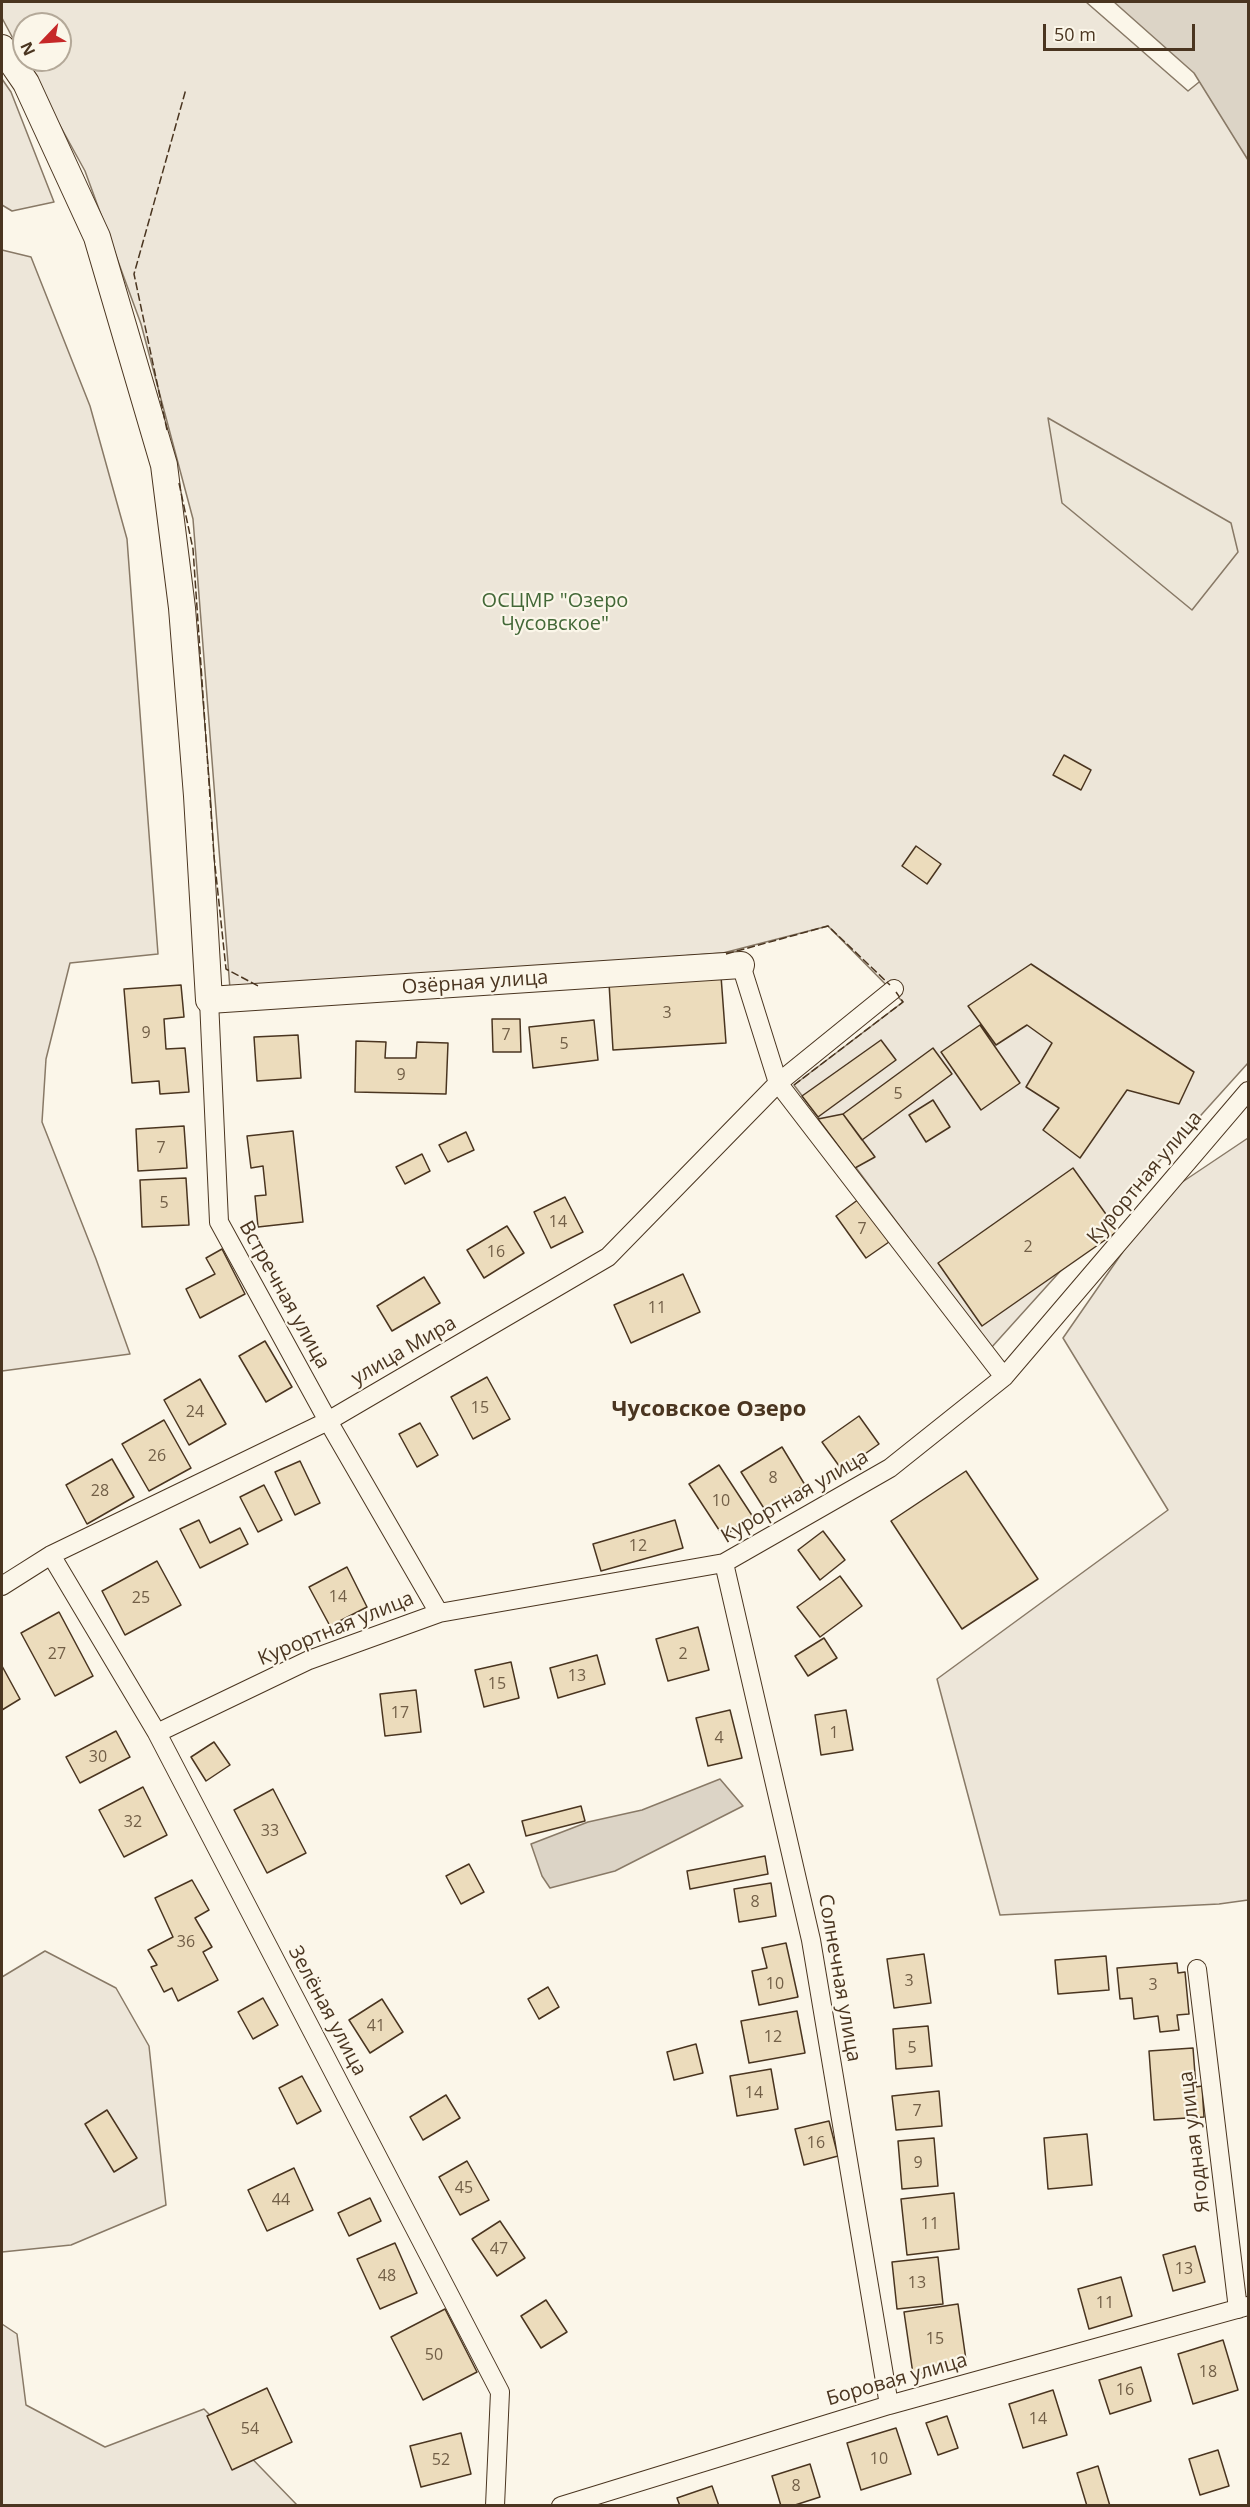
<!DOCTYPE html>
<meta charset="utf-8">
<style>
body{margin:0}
#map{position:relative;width:1250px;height:2507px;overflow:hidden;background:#fbf6e9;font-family:"Open Sans",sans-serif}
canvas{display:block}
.frame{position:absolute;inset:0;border:3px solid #4a3520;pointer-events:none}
.north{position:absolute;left:12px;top:12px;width:60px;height:60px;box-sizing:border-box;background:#fbf6e9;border:2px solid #b4a999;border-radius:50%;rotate:245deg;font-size:16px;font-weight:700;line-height:24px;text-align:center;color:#4a3520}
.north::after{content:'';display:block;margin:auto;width:21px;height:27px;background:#c62828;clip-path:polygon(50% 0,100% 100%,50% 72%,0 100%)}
.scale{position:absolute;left:1043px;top:24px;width:152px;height:27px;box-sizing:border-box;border:3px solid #4a3520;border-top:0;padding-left:8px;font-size:18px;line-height:21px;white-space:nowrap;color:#4a3520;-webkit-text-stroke:4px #fbf6e9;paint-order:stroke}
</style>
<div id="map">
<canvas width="1250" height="2507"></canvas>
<div class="frame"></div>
<div class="north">N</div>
<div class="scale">50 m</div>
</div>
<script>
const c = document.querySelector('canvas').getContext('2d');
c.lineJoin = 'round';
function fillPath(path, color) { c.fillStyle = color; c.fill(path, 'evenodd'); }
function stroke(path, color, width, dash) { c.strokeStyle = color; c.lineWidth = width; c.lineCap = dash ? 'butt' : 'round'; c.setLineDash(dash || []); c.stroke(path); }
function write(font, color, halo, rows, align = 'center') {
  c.font = font + ' "Open Sans",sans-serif'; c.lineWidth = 4.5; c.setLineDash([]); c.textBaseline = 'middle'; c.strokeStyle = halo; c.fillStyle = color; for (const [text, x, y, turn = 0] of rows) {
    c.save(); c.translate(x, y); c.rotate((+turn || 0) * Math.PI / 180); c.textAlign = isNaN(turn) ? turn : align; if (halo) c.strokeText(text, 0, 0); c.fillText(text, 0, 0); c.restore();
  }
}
const green = new Path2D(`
 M 2,2 L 1086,2 L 1188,91 L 1235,53 L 1248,62 L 1248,1063 L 991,1348 L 794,1085 L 903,1002 L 828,926 L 723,953 L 230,989 L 193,519 L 141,324 L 85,171 L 24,60 L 60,60 L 60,24 L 24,24 L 24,59 L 2,18 Z
 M 2,79 L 11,92 L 54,202 L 12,211 L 2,205 Z
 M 2,250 L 31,257 L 90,406 L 127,539 L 158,954 L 70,963 L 46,1059 L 42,1122 L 96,1259 L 130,1354 L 2,1371 Z
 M 1248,1138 L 1248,1900 L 1219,1904 L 1000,1915 L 937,1679 L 1168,1510 L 1063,1338 L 1122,1253 L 1151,1203 Z
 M 45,1951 L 116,1988 L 149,2046 L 166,2205 L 71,2245 L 2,2252 L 2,1977 Z
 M 2,2324 L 17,2334 L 26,2405 L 105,2447 L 204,2409 L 297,2505 L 2,2505 Z`);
const parking = new Path2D(`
 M 1048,418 L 1231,523 L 1238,552 L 1192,610 L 1062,503 Z`);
const water = new Path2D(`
 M 1114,2 L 1248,2 L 1248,160 L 1194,73 Z
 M 720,1779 L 743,1806 L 615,1871 L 550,1888 L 542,1876 L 531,1844 L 588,1822 L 642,1810 Z`);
const building = new Path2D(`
 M 1064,755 L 1091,770 L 1081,790 L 1053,775 Z
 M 916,846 L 941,864 L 927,884 L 902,866 Z
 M 1031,964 L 1194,1072 L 1179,1104 L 1127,1090 L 1080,1158 L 1043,1130 L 1059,1108 L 1026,1087 L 1052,1043 L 1027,1025 L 996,1045 L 968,1006 Z
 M 721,976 L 726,1043 L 613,1050 L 609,983 Z
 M 181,985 L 184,1017 L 164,1019 L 166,1049 L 185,1048 L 189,1092 L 160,1094 L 159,1081 L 132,1083 L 124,989 Z
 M 492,1019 L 520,1019 L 521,1052 L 493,1052 Z
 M 594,1020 L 598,1060 L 533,1068 L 529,1027 Z
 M 980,1025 L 1020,1083 L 981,1110 L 941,1052 Z
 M 298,1035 L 301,1078 L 257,1081 L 254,1037 Z
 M 881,1040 L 896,1060 L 818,1117 L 802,1096 Z
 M 356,1041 L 386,1042 L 385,1058 L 416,1058 L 417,1042 L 448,1043 L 446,1094 L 355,1092 Z
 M 933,1048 L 952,1074 L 862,1140 L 843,1114 Z
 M 933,1100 L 950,1127 L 926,1142 L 909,1115 Z
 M 843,1114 L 875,1157 L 855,1168 L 818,1119 Z
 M 184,1126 L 187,1168 L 138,1171 L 136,1129 Z
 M 293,1131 L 303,1222 L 258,1227 L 255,1196 L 266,1195 L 263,1166 L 251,1168 L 247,1136 Z
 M 466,1132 L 474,1150 L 448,1162 L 439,1145 Z
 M 422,1154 L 430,1171 L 405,1184 L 396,1167 Z
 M 1073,1168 L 1118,1231 L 982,1326 L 938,1263 Z
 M 186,1178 L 189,1225 L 142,1227 L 140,1180 Z
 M 565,1197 L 583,1232 L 551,1248 L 534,1212 Z
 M 859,1199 L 889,1242 L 866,1258 L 836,1216 Z
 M 507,1226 L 524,1253 L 484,1278 L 467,1250 Z
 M 222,1249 L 245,1294 L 200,1318 L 186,1289 L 215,1274 L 206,1258 Z
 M 683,1274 L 700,1312 L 631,1343 L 614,1305 Z
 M 424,1277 L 440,1303 L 392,1331 L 377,1306 Z
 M 265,1341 L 292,1387 L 266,1402 L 239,1356 Z
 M 487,1377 L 510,1419 L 473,1439 L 451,1397 Z
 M 200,1379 L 226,1424 L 189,1445 L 164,1400 Z
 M 859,1416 L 879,1444 L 842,1470 L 822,1442 Z
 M 164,1420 L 191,1468 L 149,1491 L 122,1444 Z
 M 420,1423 L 438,1455 L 417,1467 L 399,1434 Z
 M 782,1447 L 805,1485 L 765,1510 L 741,1472 Z
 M 112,1459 L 134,1497 L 87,1524 L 66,1485 Z
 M 300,1461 L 320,1503 L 295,1515 L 275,1472 Z
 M 719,1465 L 753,1517 L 723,1536 L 689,1484 Z
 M 966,1471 L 1038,1579 L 962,1629 L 891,1521 Z
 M 264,1485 L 282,1520 L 258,1532 L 240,1497 Z
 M 199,1520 L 210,1543 L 240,1528 L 248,1544 L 200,1568 L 180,1529 Z
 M 675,1520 L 683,1548 L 601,1571 L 593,1544 Z
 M 823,1531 L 845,1560 L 820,1580 L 798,1550 Z
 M 157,1561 L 181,1605 L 125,1635 L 102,1591 Z
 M 347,1567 L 367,1607 L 330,1626 L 309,1587 Z
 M 840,1576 L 862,1606 L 820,1637 L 797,1607 Z
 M 59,1612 L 93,1676 L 55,1696 L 21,1633 Z
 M 698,1627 L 709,1670 L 668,1681 L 656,1639 Z
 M 824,1638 L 837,1658 L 808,1676 L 795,1656 Z
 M 597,1655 L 605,1684 L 558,1698 L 550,1668 Z
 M 511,1662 L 519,1698 L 484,1707 L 475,1670 Z
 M 2,1666 L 20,1699 L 2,1710 Z
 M 416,1690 L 421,1732 L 385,1736 L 380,1694 Z
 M 730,1710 L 742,1758 L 708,1766 L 696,1718 Z
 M 846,1710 L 853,1750 L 821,1755 L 815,1715 Z
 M 116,1731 L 130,1757 L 80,1783 L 66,1757 Z
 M 214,1742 L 230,1765 L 206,1781 L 191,1757 Z
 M 143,1787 L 167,1835 L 124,1857 L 99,1810 Z
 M 273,1789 L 306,1853 L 267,1873 L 234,1810 Z
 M 581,1806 L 585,1821 L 526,1836 L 522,1821 Z
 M 765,1856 L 768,1874 L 690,1889 L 687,1871 Z
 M 469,1864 L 484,1892 L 461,1904 L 446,1876 Z
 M 192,1880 L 209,1910 L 195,1918 L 212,1947 L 203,1952 L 218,1980 L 178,2001 L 172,1988 L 164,1992 L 151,1967 L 157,1965 L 148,1950 L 173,1937 L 155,1898 Z
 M 771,1883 L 776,1916 L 739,1922 L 734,1889 Z
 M 786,1943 L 798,1997 L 759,2005 L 752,1971 L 767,1968 L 762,1948 Z
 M 924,1954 L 931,2003 L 894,2008 L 887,1959 Z
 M 1106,1956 L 1109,1990 L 1058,1994 L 1055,1960 Z
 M 1177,1963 L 1178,1973 L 1185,1972 L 1189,2014 L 1177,2015 L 1179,2030 L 1160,2032 L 1158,2016 L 1134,2019 L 1132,1998 L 1120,1999 L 1117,1968 Z
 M 548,1987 L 559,2007 L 539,2019 L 528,1999 Z
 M 263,1998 L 278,2025 L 253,2039 L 238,2012 Z
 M 382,1999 L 403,2032 L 370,2053 L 349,2020 Z
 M 797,2011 L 805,2053 L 749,2063 L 741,2021 Z
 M 928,2026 L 932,2066 L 896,2069 L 893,2029 Z
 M 696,2044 L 703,2073 L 674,2080 L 667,2052 Z
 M 1193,2048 L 1196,2087 L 1202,2086 L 1204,2117 L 1154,2120 L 1149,2051 Z
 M 771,2069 L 778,2109 L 737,2116 L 730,2076 Z
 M 302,2076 L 321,2111 L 297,2124 L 279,2088 Z
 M 939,2091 L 942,2126 L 896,2130 L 892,2096 Z
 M 446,2095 L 460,2118 L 423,2140 L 410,2117 Z
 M 107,2110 L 137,2158 L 114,2172 L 85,2124 Z
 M 829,2121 L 838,2156 L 804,2165 L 795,2129 Z
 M 1087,2134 L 1092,2185 L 1048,2189 L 1044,2138 Z
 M 934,2138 L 938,2186 L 902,2189 L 898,2141 Z
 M 467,2161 L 489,2200 L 460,2215 L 439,2177 Z
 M 294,2168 L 313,2210 L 267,2231 L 248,2190 Z
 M 954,2193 L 959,2249 L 907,2255 L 901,2199 Z
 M 370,2198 L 381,2221 L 349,2236 L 338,2213 Z
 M 500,2221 L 525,2258 L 497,2276 L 472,2239 Z
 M 395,2243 L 417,2293 L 380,2309 L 357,2259 Z
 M 1195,2246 L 1205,2282 L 1173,2291 L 1163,2255 Z
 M 938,2257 L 943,2304 L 897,2309 L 892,2262 Z
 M 1121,2277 L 1132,2316 L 1089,2329 L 1078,2289 Z
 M 546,2300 L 567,2332 L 541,2348 L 521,2316 Z
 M 958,2304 L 967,2367 L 913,2374 L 904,2312 Z
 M 445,2309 L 477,2372 L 423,2400 L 391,2337 Z
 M 1223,2340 L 1238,2390 L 1193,2404 L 1178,2354 Z
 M 1141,2367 L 1151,2401 L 1110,2414 L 1099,2380 Z
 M 267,2388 L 292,2442 L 232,2470 L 207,2416 Z
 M 1053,2390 L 1067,2435 L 1023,2448 L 1009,2404 Z
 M 947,2416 L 958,2448 L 938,2455 L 926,2423 Z
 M 896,2428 L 911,2474 L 861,2490 L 847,2443 Z
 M 461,2433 L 471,2474 L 421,2487 L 410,2446 Z
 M 1218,2450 L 1229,2486 L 1200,2495 L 1189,2459 Z
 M 810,2464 L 820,2497 L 792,2506 L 781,2506 L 772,2476 Z
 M 1098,2466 L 1110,2506 L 1087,2506 L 1077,2473 Z
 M 712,2486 L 719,2506 L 680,2506 L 677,2498 Z`);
const street = new Path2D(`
 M 741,965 L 778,1083 L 1004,1377
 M 209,1000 L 219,1222 L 328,1421 L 439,1613
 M 51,1555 L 157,1733 L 500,2392 L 495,2506
 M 724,1563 L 811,1940 L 889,2405
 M 2,1586 L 51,1555 L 328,1421 L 608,1257 L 778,1083 L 894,989
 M 157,1733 L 309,1660 L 439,1613 L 724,1563 L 890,1468 L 1004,1377 L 1248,1091
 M 1197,1969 L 1238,2309
 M 561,2506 L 889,2405 L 1248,2306`);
const secondary = new Path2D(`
 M 2,48 L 26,83 L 97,237 L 164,465 L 182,608 L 197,796 L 209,1000 L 741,965`);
const fence = new Path2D(`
 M 167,430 L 134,274 L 186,89
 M 179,483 L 193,549 L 214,856 L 226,969 L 260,987
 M 726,954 L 828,926 L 890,985
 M 794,1085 L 903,1002 L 896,992`);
const numberNames = [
 ["3",667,1013],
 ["9",146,1033],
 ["7",506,1035],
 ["5",564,1044],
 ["9",401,1075],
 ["5",898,1094],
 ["7",161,1148],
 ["5",164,1203],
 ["14",558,1222],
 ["7",862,1229],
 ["2",1028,1247],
 ["16",496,1252],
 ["11",657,1308],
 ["15",480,1408],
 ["24",195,1412],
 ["26",157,1456],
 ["8",773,1478],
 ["28",100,1491],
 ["10",721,1501],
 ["12",638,1546],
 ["14",338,1597],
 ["25",141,1598],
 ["27",57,1654],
 ["2",683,1654],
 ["13",577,1676],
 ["15",497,1684],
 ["17",400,1713],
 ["1",834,1733],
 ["4",719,1738],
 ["30",98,1757],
 ["32",133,1822],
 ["33",270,1831],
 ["8",755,1902],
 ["36",186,1942],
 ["3",909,1981],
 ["10",775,1984],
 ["3",1153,1985],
 ["41",376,2026],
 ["12",773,2037],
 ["5",912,2048],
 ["14",754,2093],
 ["7",917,2111],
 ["16",816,2143],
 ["9",918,2163],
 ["45",464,2188],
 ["44",281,2200],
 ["11",930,2224],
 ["47",499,2249],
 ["13",1184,2269],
 ["48",387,2276],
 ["13",917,2283],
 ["11",1105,2303],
 ["15",935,2339],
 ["50",434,2355],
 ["18",1208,2372],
 ["16",1125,2390],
 ["14",1038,2419],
 ["54",250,2429],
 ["10",879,2459],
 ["52",441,2460],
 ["8",796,2486]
];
const parkNames = [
 ["ОСЦМР \"Озеро",555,601],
 ["Чусовское\"",555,624]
];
const streetNames = [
 ["Озёрная улица",475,983,-4],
 ["Курортная улица",1145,1178,-50],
 ["Встречная улица",284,1295,61],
 ["улица Мира",404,1351,-30],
 ["Курортная улица",795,1497,-30],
 ["Курортная улица",336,1629,-22],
 ["Солнечная улица",839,1978,80],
 ["Зелёная улица",327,2011,62],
 ["Ягодная улица",1195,2142,-97],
 ["Боровая улица",897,2380,-16]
];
const quarterNames = [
 ["Чусовское Озеро",709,1410]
];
fillPath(green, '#ede6d9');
stroke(green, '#887966', 1.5);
fillPath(parking, '#ede7d9');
stroke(parking, '#887966', 1.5);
fillPath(water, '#dcd4c6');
stroke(water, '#887966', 1.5);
fillPath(building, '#ecdcbc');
stroke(building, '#4a3520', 1.5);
stroke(street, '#4a3520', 20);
stroke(secondary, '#4a3520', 28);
stroke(street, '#fbf6e9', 18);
stroke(secondary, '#fbf6e9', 26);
stroke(fence, '#4a3520', 1.5, [8, 3]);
write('16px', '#725f47', null, numberNames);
write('20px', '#436837', '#fbf6e9', parkNames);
write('20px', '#4a3520', '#fbf6e9', streetNames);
write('bold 22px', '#4a3520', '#fbf6e9', quarterNames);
</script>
